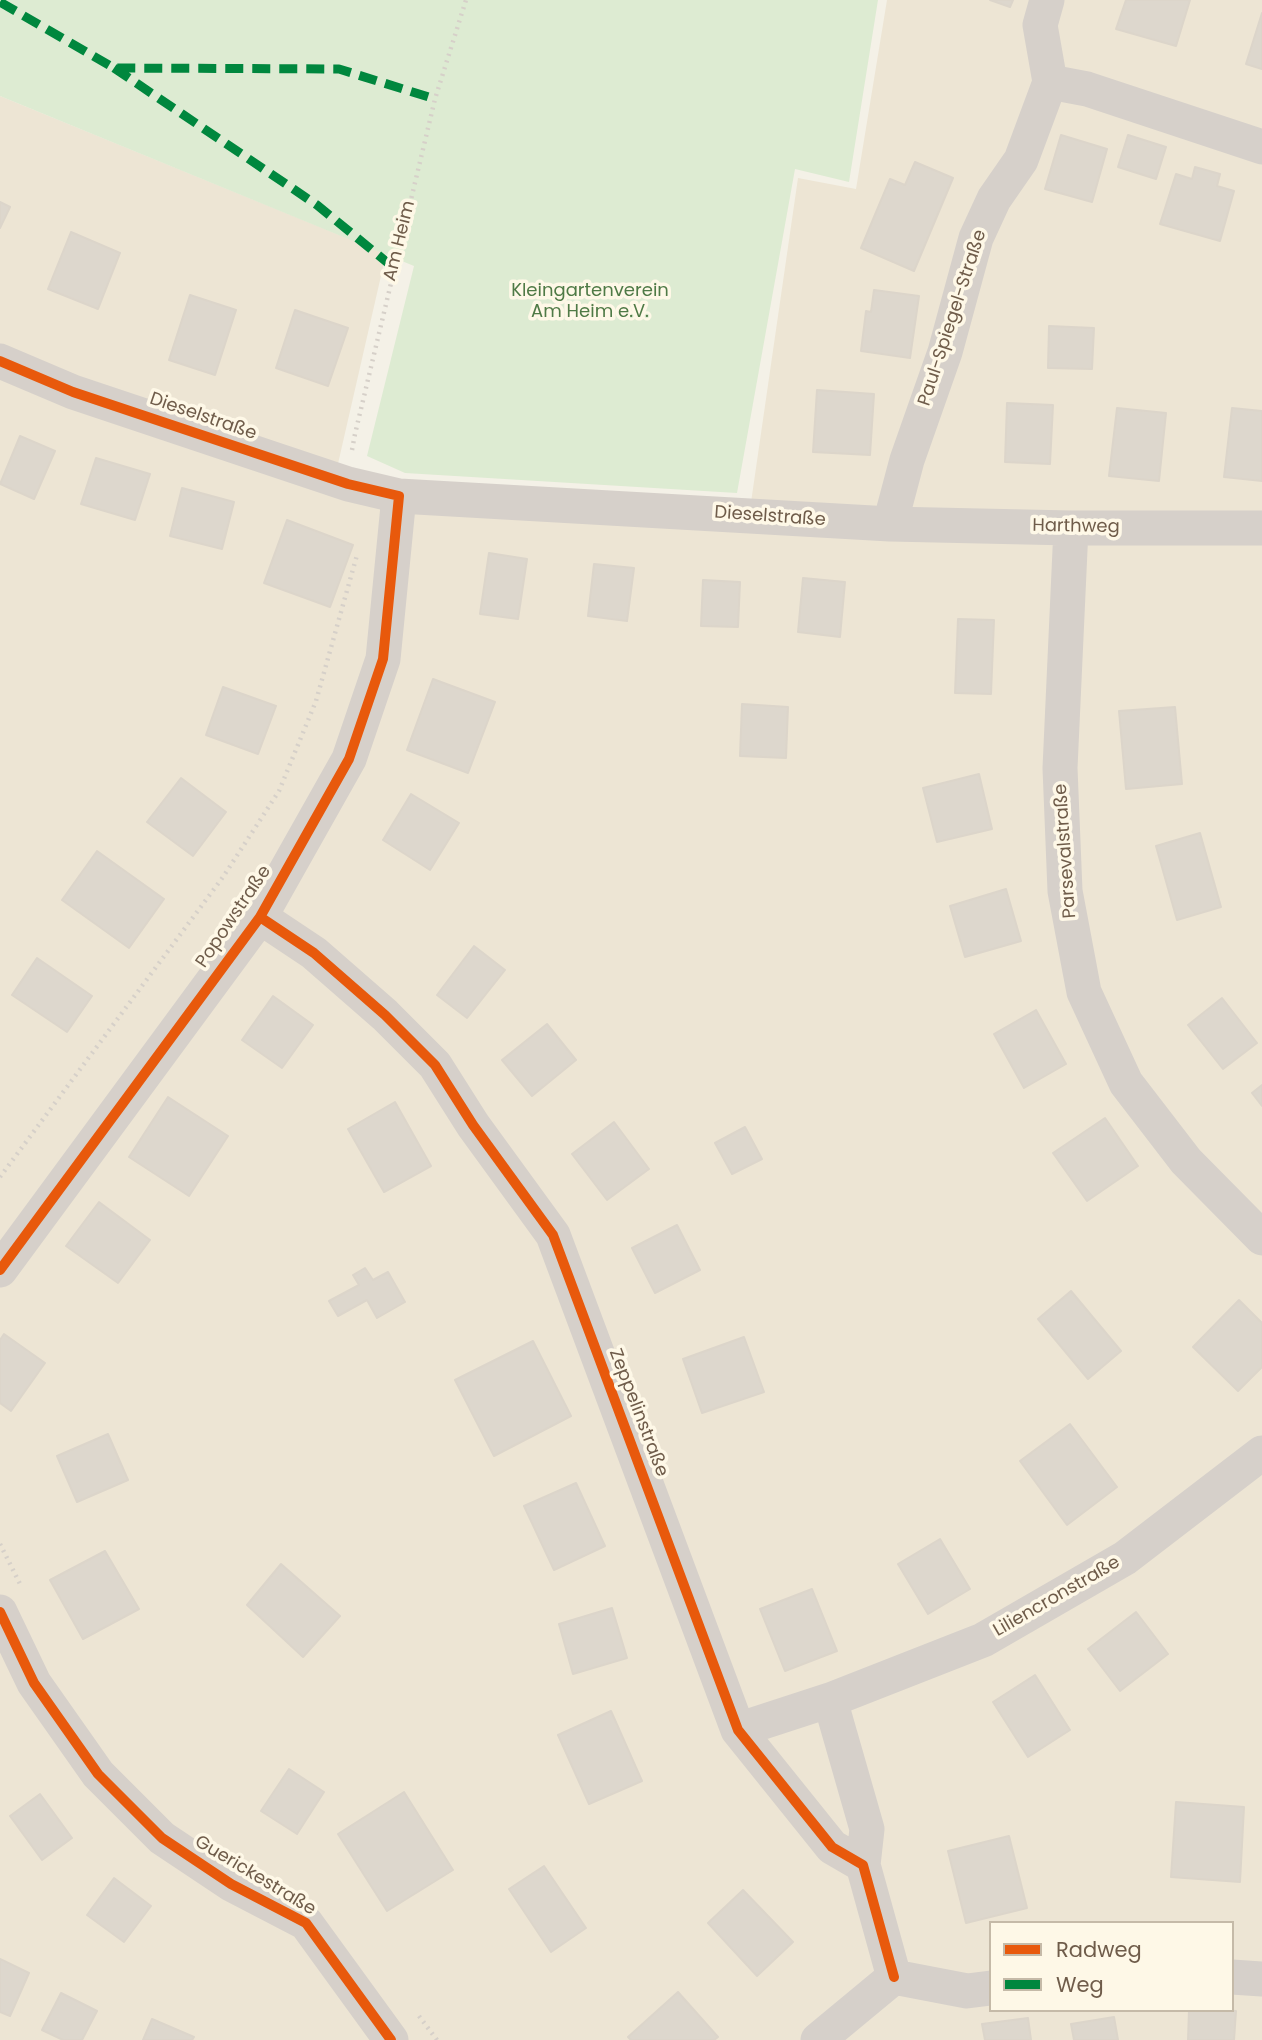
<!DOCTYPE html>
<meta charset="utf-8">
<style>
body{margin:0}
#map{position:relative;width:1262px;height:2040px;overflow:hidden;background:#f4f1e7;font-family:Poppins,sans-serif}
canvas{display:block}
.legend{position:absolute;left:989px;top:1921px;width:245px;height:91px;box-sizing:border-box;background:#fef8e7;border:2px solid #c5baa8;margin:0;padding:9px 12px;list-style:none;font-size:21px;color:#6f5c4a}
.legend li{display:flex;align-items:center;gap:14px;height:35px}
.legend b{width:35px;border:2px solid #c5baa8}
</style>
<div id="map">
<canvas width="1262" height="2040"></canvas>
<ul class="legend">
<li><b style="height:9px;background:#e8590c"></b>Radweg</li>
<li><b style="height:9px;background:#00873e"></b>Weg</li>
</ul>
</div>
<script>
const c = document.querySelector('canvas').getContext('2d');
c.lineJoin = 'round';
function fillPath(path, color) { c.fillStyle = color; c.fill(path, 'evenodd'); }
function stroke(path, color, width, dash) { c.strokeStyle = color; c.lineWidth = width; c.lineCap = dash ? 'butt' : 'round'; c.setLineDash(dash || []); c.stroke(path); }
function write(font, color, halo, rows, align = 'center') {
  c.font = font + ' Poppins,sans-serif'; c.lineWidth = 7; c.setLineDash([]); c.textBaseline = 'middle'; c.strokeStyle = halo; c.fillStyle = color; for (const [text, x, y, turn = 0] of rows) {
    c.save(); c.translate(x, y); c.rotate((+turn || 0) * Math.PI / 180); c.textAlign = isNaN(turn) ? turn : align; if (halo) c.strokeText(text, 0, 0); c.fillText(text, 0, 0); c.restore();
  }
}
const residential = new Path2D(`
 M 887,0 L 1262,0 L 1262,2040 L 0,2040 L 0,96 L 386,254 L 337,468 L 333,494 L 748,523 L 798,178 L 856,189 ZM 991,1923 L 1232,1923 L 1232,2010 L 991,2010 Z`);
const green = new Path2D(`
 M 0,0 L 878,0 L 849,182 L 795,169 L 737,493 L 405,473 L 367,456 L 414,266 L 0,96 Z`);
const building = new Path2D(`
 M 990,0 L 1013,0 L 1010,7 Z
 M 1126,0 L 1190,0 L 1176,46 L 1116,29 Z
 M 1262,13 L 1262,69 L 1246,64 Z
 M 1061,135 L 1107,149 L 1092,202 L 1045,189 Z
 M 1128,135 L 1166,147 L 1156,179 L 1118,167 Z
 M 915,162 L 953,178 L 914,271 L 861,248 L 890,179 L 905,185 Z
 M 1195,167 L 1220,174 L 1217,186 L 1234,191 L 1220,241 L 1160,224 L 1176,174 L 1192,179 Z
 M 0,202 L 10,207 L 0,228 Z
 M 71,232 L 120,253 L 98,309 L 48,289 Z
 M 874,290 L 919,296 L 910,358 L 861,351 L 866,311 L 871,312 Z
 M 190,295 L 236,310 L 215,375 L 169,360 Z
 M 295,310 L 348,328 L 328,386 L 276,368 Z
 M 1049,326 L 1094,328 L 1092,369 L 1048,368 Z
 M 817,390 L 874,394 L 870,455 L 813,452 Z
 M 1007,403 L 1053,405 L 1050,464 L 1005,462 Z
 M 1117,408 L 1166,413 L 1159,481 L 1109,476 Z
 M 1232,408 L 1262,411 L 1262,481 L 1224,477 Z
 M 20,436 L 55,451 L 34,499 L 0,484 Z
 M 96,458 L 150,474 L 135,520 L 81,504 Z
 M 182,488 L 234,502 L 222,549 L 170,536 Z
 M 287,520 L 353,545 L 330,607 L 264,583 Z
 M 489,553 L 527,559 L 518,619 L 480,614 Z
 M 594,564 L 634,568 L 627,621 L 588,616 Z
 M 803,578 L 845,582 L 840,637 L 798,632 Z
 M 703,580 L 740,582 L 738,627 L 701,626 Z
 M 958,619 L 994,620 L 991,694 L 955,693 Z
 M 433,679 L 495,702 L 468,773 L 407,750 Z
 M 223,687 L 276,706 L 258,754 L 206,735 Z
 M 742,704 L 788,707 L 786,758 L 740,756 Z
 M 1175,707 L 1182,784 L 1126,789 L 1119,711 Z
 M 979,774 L 992,829 L 937,842 L 923,788 Z
 M 181,778 L 226,812 L 193,856 L 147,822 Z
 M 411,794 L 459,823 L 430,870 L 383,840 Z
 M 1200,833 L 1221,907 L 1177,920 L 1156,846 Z
 M 97,851 L 164,899 L 129,948 L 62,900 Z
 M 1006,889 L 1021,941 L 965,957 L 950,906 Z
 M 474,946 L 505,970 L 467,1018 L 437,995 Z
 M 37,958 L 92,996 L 67,1032 L 12,995 Z
 M 273,996 L 313,1025 L 282,1068 L 242,1040 Z
 M 1222,998 L 1257,1043 L 1223,1069 L 1188,1025 Z
 M 1036,1010 L 1066,1064 L 1024,1088 L 994,1034 Z
 M 547,1024 L 576,1060 L 532,1096 L 502,1060 Z
 M 1262,1085 L 1262,1106 L 1252,1093 Z
 M 168,1097 L 228,1136 L 189,1196 L 129,1157 Z
 M 395,1102 L 431,1166 L 384,1192 L 348,1129 Z
 M 1105,1118 L 1138,1166 L 1087,1201 L 1053,1153 Z
 M 614,1122 L 649,1169 L 607,1200 L 572,1154 Z
 M 745,1127 L 762,1159 L 732,1174 L 715,1143 Z
 M 99,1202 L 150,1240 L 118,1283 L 66,1246 Z
 M 677,1225 L 700,1270 L 655,1293 L 632,1248 Z
 M 365,1268 L 373,1280 L 388,1272 L 405,1302 L 377,1318 L 367,1300 L 338,1316 L 329,1301 L 359,1285 L 353,1275 Z
 M 1071,1291 L 1121,1351 L 1088,1379 L 1038,1319 Z
 M 1239,1300 L 1262,1323 L 1262,1367 L 1238,1391 L 1193,1347 Z
 M 4,1334 L 45,1363 L 11,1411 L 0,1403 L 0,1340 Z
 M 744,1337 L 764,1392 L 702,1413 L 683,1359 Z
 M 533,1341 L 571,1416 L 494,1456 L 455,1380 Z
 M 1070,1424 L 1117,1487 L 1067,1525 L 1020,1461 Z
 M 108,1434 L 128,1480 L 77,1502 L 57,1456 Z
 M 576,1483 L 605,1546 L 554,1570 L 524,1506 Z
 M 940,1539 L 970,1589 L 928,1614 L 898,1564 Z
 M 105,1551 L 139,1609 L 83,1639 L 50,1580 Z
 M 281,1564 L 340,1616 L 303,1657 L 247,1605 Z
 M 812,1589 L 837,1651 L 785,1671 L 760,1609 Z
 M 612,1608 L 627,1658 L 573,1674 L 559,1624 Z
 M 1136,1612 L 1168,1654 L 1120,1691 L 1088,1649 Z
 M 1035,1675 L 1070,1730 L 1028,1757 L 993,1702 Z
 M 611,1711 L 642,1781 L 589,1804 L 558,1735 Z
 M 289,1769 L 324,1792 L 297,1834 L 261,1811 Z
 M 404,1792 L 453,1870 L 387,1911 L 338,1834 Z
 M 40,1794 L 72,1838 L 42,1860 L 10,1816 Z
 M 1176,1802 L 1244,1807 L 1240,1882 L 1171,1877 Z
 M 1009,1836 L 1027,1908 L 966,1923 L 948,1851 Z
 M 544,1866 L 586,1928 L 551,1952 L 509,1889 Z
 M 114,1878 L 151,1906 L 124,1942 L 87,1915 Z
 M 743,1890 L 793,1942 L 757,1976 L 708,1923 Z
 M 0,1959 L 29,1973 L 10,2016 L 0,2012 Z
 M 678,1992 L 718,2037 L 714,2040 L 631,2040 L 628,2037 Z
 M 61,1993 L 97,2011 L 82,2040 L 63,2040 L 42,2030 Z
 M 1189,2010 L 1236,2011 L 1234,2040 L 1188,2040 Z
 M 1114,2017 L 1118,2040 L 1074,2040 L 1071,2024 Z
 M 1028,2018 L 1031,2040 L 985,2040 L 982,2024 Z
 M 152,2019 L 194,2037 L 192,2040 L 143,2040 Z`);
const path = new Path2D(`
 M 352,450 L 355,434 L 435,99 L 466,0
 M 0,1177 L 223,877 L 279,791 L 316,701 L 357,555
 M 0,1544 L 20,1584
 M 419,2016 L 437,2040`);
const minor = new Path2D(`
 M 1047,0 L 1040,25 L 1050,82
 M 0,361 L 73,392 L 348,484 L 399,496 L 890,524 L 1071,528 L 1262,528
 M 890,524 L 907,460 L 945,352 L 976,238 L 994,199 L 1021,160 L 1050,82 L 1087,89 L 1262,147
 M 1071,528 L 1060,768 L 1065,891 L 1084,992 L 1126,1083 L 1186,1161 L 1262,1238
 M 260,917 L 314,953 L 385,1015 L 435,1065 L 473,1125 L 553,1235 L 738,1730 L 832,1847 L 863,1865 L 894,1977
 M 0,1270 L 260,917 L 349,759 L 383,659 L 399,496
 M 0,1612 L 34,1683 L 98,1774 L 162,1838 L 231,1884 L 306,1923 L 391,2040
 M 830,1700 L 867,1829 L 863,1865
 M 738,1730 L 830,1700 L 983,1640 L 1125,1558 L 1262,1453
 M 1232,1977 L 1262,1979
 M 818,2040 L 894,1977 L 967,1991 L 991,1988`);
const quiet = new Path2D(`
 M 0,2 L 114,68 L 339,69 L 435,99
 M 114,68 L 317,205 L 394,268`);
const cycleway = new Path2D(`
 M 0,361 L 73,392 L 348,484 L 399,496 L 383,659 L 349,759 L 260,917 L 0,1270
 M 260,917 L 314,953 L 385,1015 L 435,1065 L 473,1125 L 553,1235 L 738,1730 L 832,1847 L 863,1865 L 894,1977
 M 0,1612 L 34,1683 L 98,1774 L 162,1838 L 231,1884 L 306,1923 L 391,2040`);
const streetNames = [
 ["Am Heim",400,241,-76],
 ["Paul-Spiegel-Straße",953,318,-72],
 ["Dieselstraße",203,417,19],
 ["Dieselstraße",770,517,4],
 ["Harthweg",1076,527,1],
 ["Parsevalstraße",1066,851,-94],
 ["Popowstraße",234,917,-56],
 ["Zeppelinstraße",638,1413,69],
 ["Liliencronstraße",1057,1597,-30],
 ["Guerickestraße",255,1876,31]
];
const parkNames = [
 ["Kleingartenverein",590,291],
 ["Am Heim e.V.",590,312]
];
fillPath(residential, '#ede5d4');
fillPath(green, '#ddebd2');
fillPath(building, '#ddd7cd');
stroke(building, '#dcd5ca', 2);
stroke(path, '#d6d0c9', 4.5, [2, 5]);
stroke(minor, '#d6d0ca', 35);
stroke(quiet, '#00873e', 9, [18, 9]);
stroke(cycleway, '#e8590c', 10);
write('18px', '#6f5c4a', '#fef8e7', streetNames);
write('18px', '#4f7a46', '#fef8e7', parkNames);
</script>
